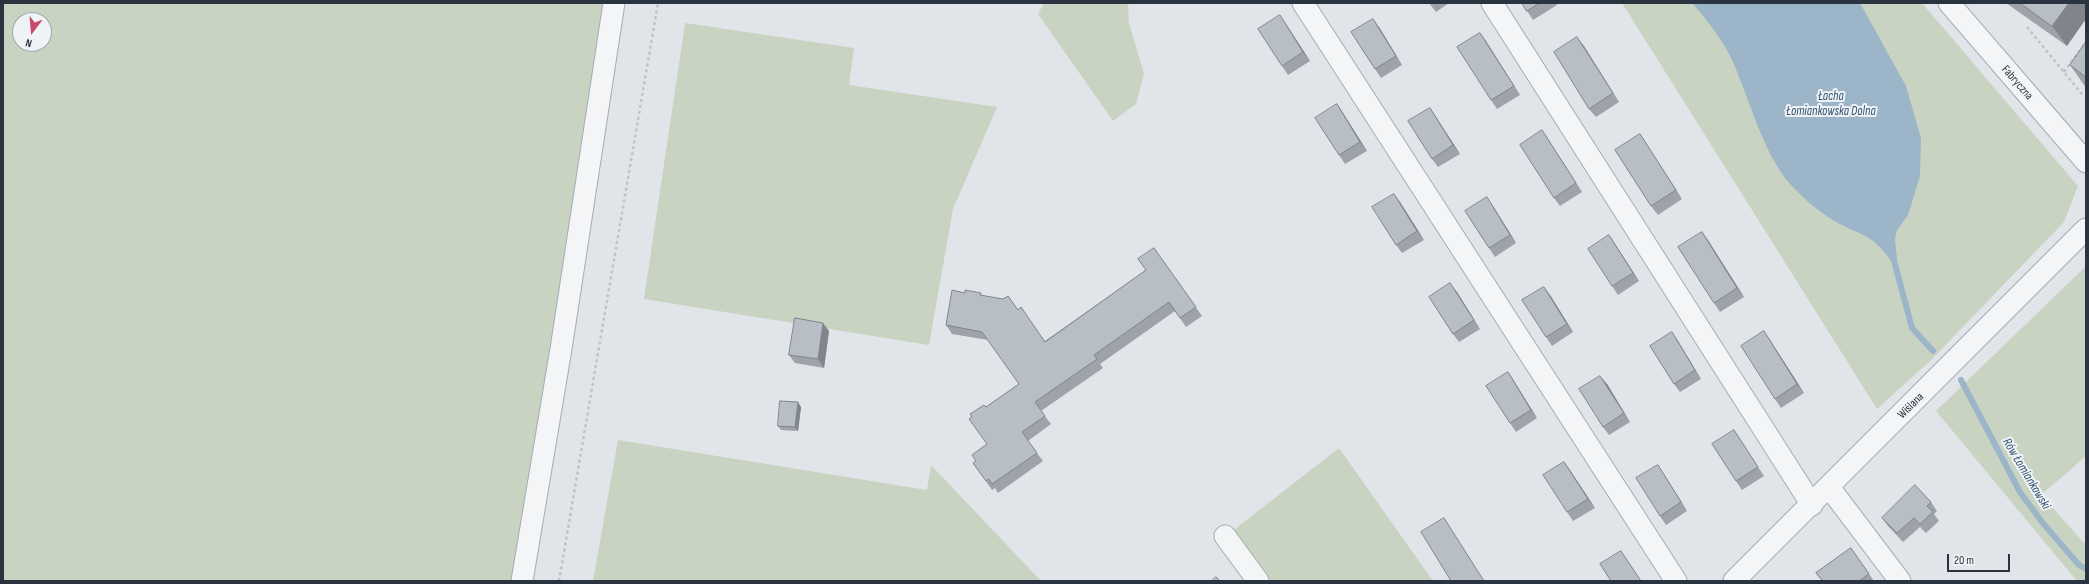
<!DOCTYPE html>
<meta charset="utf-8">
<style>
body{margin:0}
#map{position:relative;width:2089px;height:584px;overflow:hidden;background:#e1e5e9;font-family:"Sofia Sans Condensed",sans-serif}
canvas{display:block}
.frame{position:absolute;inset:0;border:4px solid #2a3440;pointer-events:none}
.north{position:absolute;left:12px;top:12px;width:40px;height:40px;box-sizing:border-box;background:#f0f3f6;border:1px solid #a1a7ad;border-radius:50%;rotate:196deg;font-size:11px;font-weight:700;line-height:16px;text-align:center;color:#2a3440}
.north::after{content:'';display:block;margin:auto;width:14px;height:18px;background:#c94a68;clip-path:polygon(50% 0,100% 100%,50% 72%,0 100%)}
.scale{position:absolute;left:1947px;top:554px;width:63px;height:18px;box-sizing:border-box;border:2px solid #2a3440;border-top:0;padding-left:5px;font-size:12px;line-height:14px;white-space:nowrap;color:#2a3440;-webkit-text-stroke:3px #f0f3f6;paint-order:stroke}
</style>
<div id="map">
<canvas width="2089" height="584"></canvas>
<div class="frame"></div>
<div class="north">N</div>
<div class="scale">20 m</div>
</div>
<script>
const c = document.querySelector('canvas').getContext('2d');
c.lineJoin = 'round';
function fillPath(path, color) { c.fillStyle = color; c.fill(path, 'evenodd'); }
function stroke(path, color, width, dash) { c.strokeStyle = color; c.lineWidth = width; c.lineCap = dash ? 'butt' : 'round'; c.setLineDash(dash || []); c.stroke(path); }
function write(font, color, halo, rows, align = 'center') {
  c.font = font + ' "Sofia Sans Condensed",sans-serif'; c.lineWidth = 4; c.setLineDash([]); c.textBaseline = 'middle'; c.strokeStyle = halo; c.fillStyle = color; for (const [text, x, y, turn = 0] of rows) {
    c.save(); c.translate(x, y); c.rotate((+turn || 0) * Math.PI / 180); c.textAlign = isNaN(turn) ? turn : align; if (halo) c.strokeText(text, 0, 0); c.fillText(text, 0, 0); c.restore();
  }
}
const green = new Path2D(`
 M 3,3 L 603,3 L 556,332 L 517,581 L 3,581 ZM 20,20 L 44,20 L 44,44 L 20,44 Z
 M 1044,3 L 1128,3 L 1129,23 L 1144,74 L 1136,104 L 1113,121 L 1038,14 Z
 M 1622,3 L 1922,3 L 2078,186 L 2064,222 L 1932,359 L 1877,409 Z
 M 685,23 L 854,48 L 849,85 L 997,107 L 953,209 L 929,345 L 644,299 Z
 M 2086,266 L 2086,456 L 2041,495 L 2086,545 L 2086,581 L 2077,581 L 1936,411 Z
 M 618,440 L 927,490 L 931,465 L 1041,581 L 593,581 Z
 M 1339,448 L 1433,581 L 1266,581 L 1231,532 Z`);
const water = new Path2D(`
 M 1692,3 L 1860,3 L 1906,86 L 1921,138 L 1920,176 L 1908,215 L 1897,230 L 1895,239 L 1897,259 L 1891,261 C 1873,235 1865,237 1840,224 C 1822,215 1804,199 1790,184 C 1763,153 1749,98 1732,60 C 1722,39 1708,21 1692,3 Z`);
const stream = new Path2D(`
 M 1892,253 L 1912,328 L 1933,351
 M 1961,380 L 2020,492 L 2042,522 L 2079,565 L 2086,569`);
const path = new Path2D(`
 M 2027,27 L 2081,93 L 2086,96
 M 2064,72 L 2086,42
 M 559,581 L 658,3`);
const minor = new Path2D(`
 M 1303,3 L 1676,581
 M 1492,3 L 1812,505
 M 1949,3 L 2086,162
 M 1829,487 L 1900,581
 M 1225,536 L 1258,581
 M 522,581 L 561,349 L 614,3
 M 1734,581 L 2086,229`);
const wall = new Path2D(`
 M 1429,3 L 1449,3 L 1436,12 Z
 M 1522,3 L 1556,3 L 1557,5 L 1533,20 Z
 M 2006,3 L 2086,3 L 2067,46 Z
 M 1286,24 L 1310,61 L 1288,75 L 1282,66 Z
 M 1379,27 L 1402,65 L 1381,78 L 1375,69 Z
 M 1480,33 L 1520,95 L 1497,109 L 1491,100 Z
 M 1577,37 L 1619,102 L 1596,117 L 1589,109 Z
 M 2086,42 L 2086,87 L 2084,85 L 2070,65 Z
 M 1337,104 L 1367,151 L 1345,164 L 1339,155 Z
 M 1430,108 L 1460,154 L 1438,167 L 1432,159 Z
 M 1640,134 L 1682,199 L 1658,215 L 1651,206 Z
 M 1548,139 L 1582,192 L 1560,206 L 1554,198 Z
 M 1400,202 L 1424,240 L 1402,253 L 1396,245 Z
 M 1493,206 L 1516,243 L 1495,257 L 1489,248 Z
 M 1702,232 L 1744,297 L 1720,312 L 1714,303 Z
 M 1609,235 L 1639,281 L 1618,295 L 1612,286 Z
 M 1154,248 L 1202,316 L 1186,327 L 1175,311 L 1100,364 L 1103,368 L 1041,411 L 1051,424 L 1028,441 L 1043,461 L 998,493 L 995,488 L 992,490 L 973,463 L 976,461 L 987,444 L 986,407 L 1019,384 L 988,340 L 952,334 L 946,325 L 983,296 L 1018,310 L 1045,341 L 1146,270 Z
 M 1457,292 L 1480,329 L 1459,342 L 1453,334 Z
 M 1550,295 L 1573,332 L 1552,346 L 1546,337 Z
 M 829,331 L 824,368 L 795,363 L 789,355 Z
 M 1672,332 L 1701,379 L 1680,392 L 1674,384 Z
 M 1770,340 L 1804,393 L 1781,408 L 1775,399 Z
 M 1508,372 L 1537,418 L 1516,432 L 1510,423 Z
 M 1607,384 L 1630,422 L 1609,435 L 1603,427 Z
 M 801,407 L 798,431 L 781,430 L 778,426 Z
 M 1740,439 L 1764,476 L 1742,490 L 1736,481 Z
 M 1564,462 L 1595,508 L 1573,521 L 1567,512 Z
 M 1658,465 L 1687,511 L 1666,525 L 1660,516 Z
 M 1931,502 L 1937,511 L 1934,514 L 1939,521 L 1926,533 L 1920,527 L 1903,542 L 1888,526 L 1882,518 Z
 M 1851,548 L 1874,581 L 1822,581 L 1816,573 Z`);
const shadedWall = new Path2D(`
 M 2069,3 L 2086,3 L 2086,19 L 2067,46 L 2052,26 Z
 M 1280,15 L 1286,24 L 1310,61 L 1303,52 Z
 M 1373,19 L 1379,27 L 1402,65 L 1396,56 Z
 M 1480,33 L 1486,41 L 1520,95 L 1514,86 Z
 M 1577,37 L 1584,46 L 1619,102 L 1613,93 Z
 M 1337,104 L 1343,113 L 1367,151 L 1360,142 Z
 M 1430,108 L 1436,117 L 1460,154 L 1453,145 Z
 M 1542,130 L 1548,139 L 1582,192 L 1576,183 Z
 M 1640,134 L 1646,143 L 1682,199 L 1676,190 Z
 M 1394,194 L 1400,202 L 1424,240 L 1417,231 Z
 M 1487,197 L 1493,206 L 1516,243 L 1510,235 Z
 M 1702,232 L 1708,240 L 1744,297 L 1737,288 Z
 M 1609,235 L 1615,244 L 1639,281 L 1633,273 Z
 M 1450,283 L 1457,292 L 1480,329 L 1474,320 Z
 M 1544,287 L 1550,295 L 1573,332 L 1567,324 Z
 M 823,323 L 829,331 L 824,368 L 818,359 Z
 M 1764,331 L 1770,340 L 1804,393 L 1797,384 Z
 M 1672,332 L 1678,341 L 1701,379 L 1695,370 Z
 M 1508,372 L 1514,381 L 1537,418 L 1531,410 Z
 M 1600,376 L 1607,384 L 1630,422 L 1624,413 Z
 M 798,402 L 801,407 L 798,431 L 795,427 Z
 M 1564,462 L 1570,470 L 1595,508 L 1588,499 Z
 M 1658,465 L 1664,474 L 1687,511 L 1681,502 Z`);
const building = new Path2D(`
 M 1522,3 L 1540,3 L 1527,11 Z
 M 2020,3 L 2069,3 L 2052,26 Z
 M 1280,15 L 1303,52 L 1282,66 L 1258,29 Z
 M 1373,19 L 1396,56 L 1375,69 L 1351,32 Z
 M 1480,33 L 1514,86 L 1491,100 L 1457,47 Z
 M 1577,37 L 1613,93 L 1589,109 L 1554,52 Z
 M 2086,42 L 2086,77 L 2070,65 Z
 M 1337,104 L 1360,142 L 1339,155 L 1315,118 Z
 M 1430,108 L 1453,145 L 1432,159 L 1408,121 Z
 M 1542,130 L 1576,183 L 1554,198 L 1520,145 Z
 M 1640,134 L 1676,190 L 1651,206 L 1615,150 Z
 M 1394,194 L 1417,231 L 1396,245 L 1372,207 Z
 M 1487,197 L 1510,235 L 1489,248 L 1465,211 Z
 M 1702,232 L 1737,288 L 1714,303 L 1678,247 Z
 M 1609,235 L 1633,273 L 1612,286 L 1588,249 Z
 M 1154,248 L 1196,307 L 1180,318 L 1169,302 L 1094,355 L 1097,359 L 1035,402 L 1045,416 L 1022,432 L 1037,453 L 992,484 L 989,479 L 986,481 L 973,463 L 976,461 L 972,455 L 987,444 L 969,419 L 972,417 L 970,414 L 984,405 L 986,407 L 1019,384 L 982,332 L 946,325 L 952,290 L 965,293 L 965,290 L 981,293 L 980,295 L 1003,299 L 1008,296 L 1018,310 L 1021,307 L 1045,342 L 1146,270 L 1138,259 Z
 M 1450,283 L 1474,320 L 1453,334 L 1429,297 Z
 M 1544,287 L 1567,324 L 1546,337 L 1522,300 Z
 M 795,318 L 823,323 L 818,359 L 789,355 Z
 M 1764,331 L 1797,384 L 1775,399 L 1741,346 Z
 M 1672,332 L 1695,370 L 1674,384 L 1650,346 Z
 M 1508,372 L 1531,410 L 1510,423 L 1486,386 Z
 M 1600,376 L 1624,413 L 1603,427 L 1579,389 Z
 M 780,401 L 798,402 L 795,427 L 778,426 Z
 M 1734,430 L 1758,467 L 1736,481 L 1712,444 Z
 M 1564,462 L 1588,499 L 1567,512 L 1543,475 Z
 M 1658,465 L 1681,502 L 1660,516 L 1636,478 Z
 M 1915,485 L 1931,502 L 1927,506 L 1933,512 L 1920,524 L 1914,518 L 1897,533 L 1882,518 Z
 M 1444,518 L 1484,581 L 1451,581 L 1421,532 Z
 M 1851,548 L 1869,574 L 1859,581 L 1823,581 L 1816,573 Z
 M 1621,551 L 1641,581 L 1611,581 L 1600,564 Z
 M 1216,577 L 1220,581 L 1212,581 Z`);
const streetNames = [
 ["Fabryczna",2017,83,49],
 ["Wiślana",1911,406,-45]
];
const waterNames = [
 ["Łacha",1831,97],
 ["Łomiankowska Dolna",1831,112],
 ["Rów Łomiankowski",2026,474,59]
];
fillPath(green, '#c8d3c2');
fillPath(water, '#9db5c8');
stroke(stream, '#9db5c8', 6);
stroke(minor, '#a6acb3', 23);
stroke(path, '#bfc3c7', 2.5, [3, 3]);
stroke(minor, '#f3f5f7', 21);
fillPath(wall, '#9ea3aa');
fillPath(shadedWall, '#81858b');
fillPath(building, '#b8bec6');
stroke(building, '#81858b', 1);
write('12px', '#2a3440', '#f0f3f6', streetNames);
write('italic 13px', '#355572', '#f0f3f6', waterNames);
</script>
